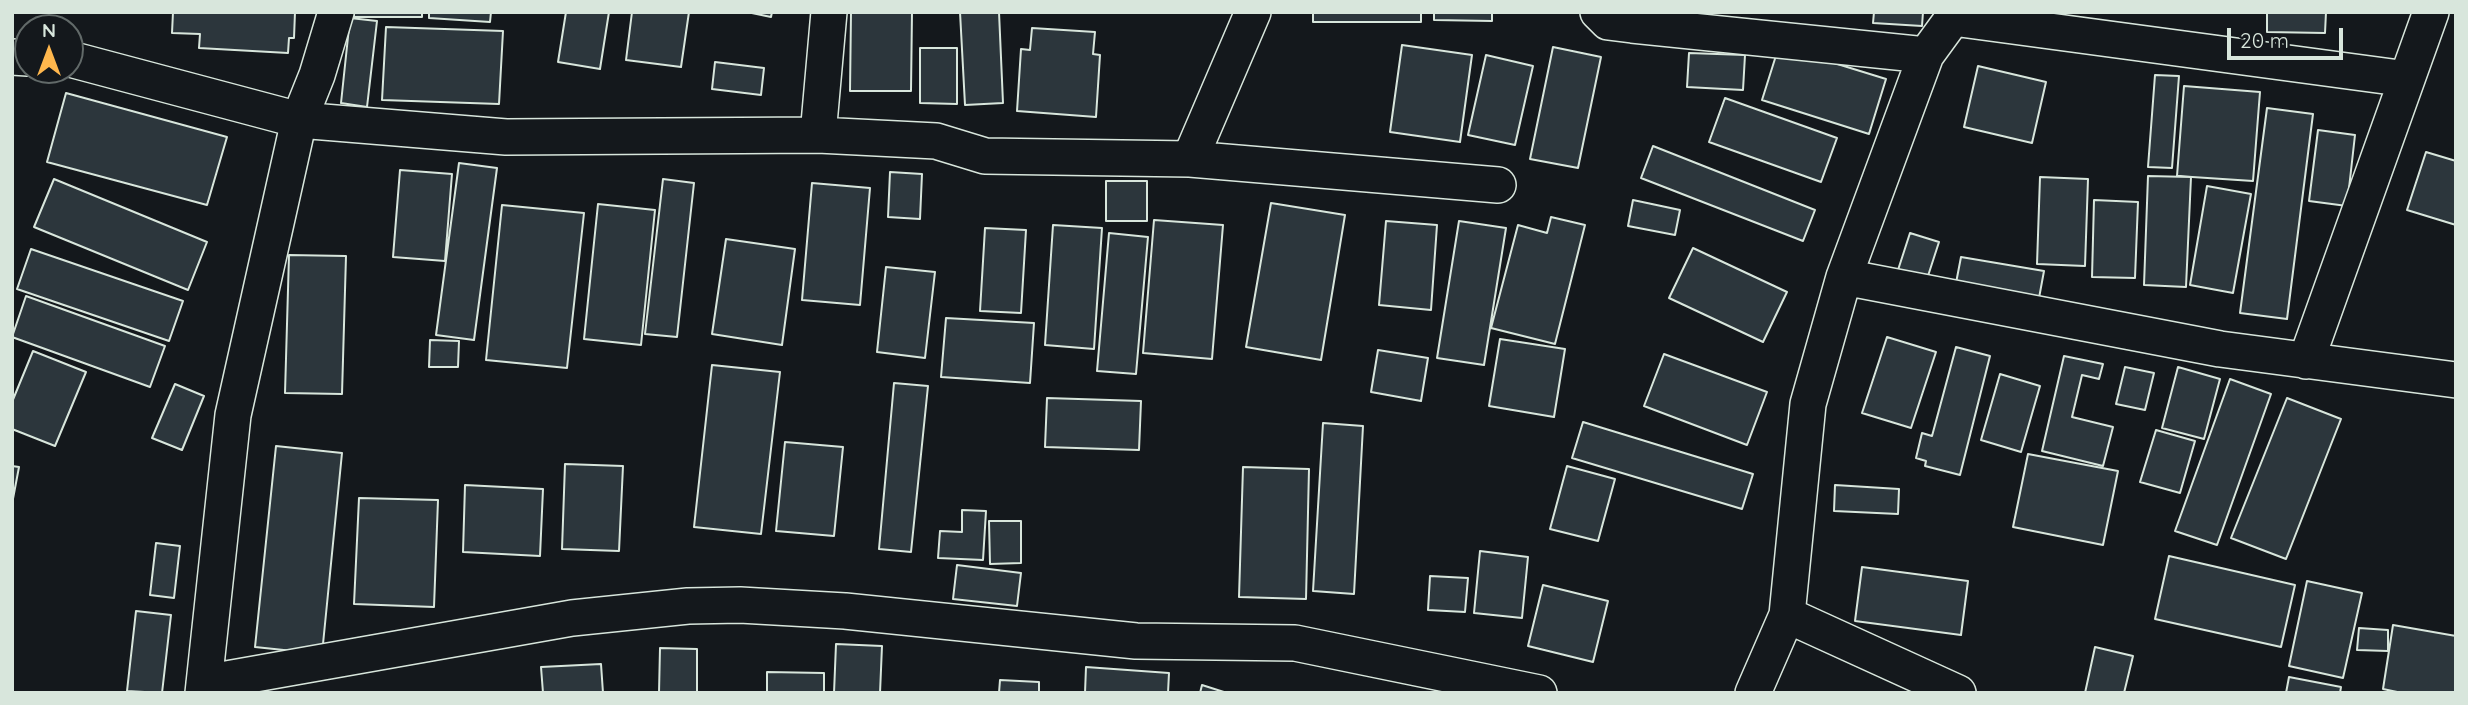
<!DOCTYPE html>
<style>
body{margin:0}
#map{position:relative;width:2468px;height:705px;overflow:hidden;background:#14181c;font-family:Quicksand,sans-serif}
canvas{display:block}
.frame{position:absolute;inset:0;border:14px solid #d8e6dc;pointer-events:none}
.north{position:absolute;left:14px;top:14px;width:70px;height:70px;box-sizing:border-box;background:#14181c;border:2px solid #626a69;border-radius:50%;rotate:0deg;font-size:19px;font-weight:700;line-height:28px;text-align:center;color:#d8e6dc}
.north::after{content:'';display:block;margin:auto;width:24px;height:32px;background:#ffb74d;clip-path:polygon(50% 0,100% 100%,50% 72%,0 100%)}
.scale{position:absolute;left:2227px;top:28px;width:116px;height:32px;box-sizing:border-box;border:4px solid #d8e6dc;border-top:0;padding-left:9px;font-size:21px;line-height:24px;white-space:nowrap;color:#d8e6dc;-webkit-text-stroke:5px #14181c;paint-order:stroke}
</style>
<div id="map">
<canvas width="2468" height="705"></canvas>
<div class="frame"></div>
<div class="north">N</div>
<div class="scale">20 m</div>
</div>
<script>
const c = document.querySelector('canvas').getContext('2d');
c.lineJoin = 'round';
function fillPath(path, color) { c.fillStyle = color; c.fill(path, 'evenodd'); }
function stroke(path, color, width, dash) { c.strokeStyle = color; c.lineWidth = width; c.lineCap = dash ? 'butt' : 'round'; c.setLineDash(dash || []); c.stroke(path); }
const building = new Path2D(`
 M 173,12 L 295,12 L 294,38 L 289,38 L 288,53 L 199,48 L 200,34 L 172,33 Z
 M 354,12 L 422,12 L 422,17 L 354,17 Z
 M 429,12 L 491,12 L 490,22 L 429,18 Z
 M 566,12 L 609,12 L 600,69 L 558,62 Z
 M 632,12 L 689,12 L 681,67 L 626,60 Z
 M 747,12 L 772,12 L 771,17 Z
 M 851,12 L 912,12 L 911,91 L 850,91 Z
 M 960,12 L 999,12 L 1003,103 L 965,105 Z
 M 1313,12 L 1421,12 L 1421,22 L 1313,22 Z
 M 1434,12 L 1492,12 L 1492,21 L 1434,20 Z
 M 1874,12 L 1923,12 L 1922,26 L 1873,23 Z
 M 2267,12 L 2326,12 L 2325,33 L 2267,32 Z
 M 350,18 L 377,21 L 367,107 L 341,103 Z
 M 386,27 L 503,31 L 499,104 L 382,100 Z
 M 1032,28 L 1095,32 L 1093,54 L 1100,55 L 1096,117 L 1017,111 L 1021,49 L 1030,50 Z
 M 1402,45 L 1472,55 L 1460,142 L 1390,132 Z
 M 1779,46 L 1886,79 L 1869,134 L 1762,100 Z
 M 1553,47 L 1601,57 L 1578,168 L 1530,159 Z
 M 920,48 L 957,48 L 957,104 L 920,103 Z
 M 1689,53 L 1745,55 L 1743,90 L 1687,87 Z
 M 1486,55 L 1533,66 L 1515,145 L 1468,135 Z
 M 715,62 L 764,68 L 761,95 L 712,89 Z
 M 1978,66 L 2046,82 L 2032,143 L 1964,127 Z
 M 2155,75 L 2179,76 L 2172,168 L 2148,167 Z
 M 2184,86 L 2260,92 L 2253,181 L 2177,176 Z
 M 66,93 L 227,137 L 207,205 L 47,162 Z
 M 1725,98 L 1837,138 L 1821,182 L 1709,142 Z
 M 2267,108 L 2313,114 L 2287,319 L 2240,313 Z
 M 2318,130 L 2355,135 L 2347,206 L 2309,201 Z
 M 1653,146 L 1815,210 L 1803,241 L 1641,178 Z
 M 2426,152 L 2456,161 L 2456,225 L 2407,210 Z
 M 459,163 L 497,168 L 474,340 L 436,335 Z
 M 400,170 L 452,174 L 445,261 L 393,257 Z
 M 890,172 L 922,174 L 920,219 L 888,217 Z
 M 2148,176 L 2191,177 L 2186,287 L 2144,285 Z
 M 2040,177 L 2088,179 L 2085,266 L 2037,264 Z
 M 54,179 L 207,242 L 188,290 L 34,227 Z
 M 663,179 L 694,183 L 677,337 L 645,334 Z
 M 1106,181 L 1147,181 L 1147,221 L 1106,221 Z
 M 812,183 L 870,188 L 860,305 L 802,300 Z
 M 2207,186 L 2251,194 L 2233,293 L 2190,285 Z
 M 1633,200 L 1680,210 L 1675,235 L 1628,226 Z
 M 2094,200 L 2138,202 L 2135,278 L 2092,277 Z
 M 1271,203 L 1345,215 L 1321,360 L 1246,347 Z
 M 598,204 L 655,210 L 641,345 L 584,339 Z
 M 502,205 L 584,213 L 567,368 L 486,360 Z
 M 1551,217 L 1585,225 L 1555,344 L 1491,328 L 1518,225 L 1547,233 Z
 M 1154,220 L 1223,225 L 1212,359 L 1143,353 Z
 M 1386,221 L 1437,225 L 1431,310 L 1379,305 Z
 M 1459,221 L 1506,228 L 1484,365 L 1437,358 Z
 M 1053,225 L 1102,228 L 1094,349 L 1045,345 Z
 M 985,228 L 1026,230 L 1021,313 L 980,311 Z
 M 1109,233 L 1148,237 L 1136,374 L 1097,371 Z
 M 1910,233 L 1939,242 L 1927,279 L 1898,270 Z
 M 726,239 L 795,249 L 782,345 L 712,334 Z
 M 1693,248 L 1787,292 L 1763,342 L 1669,298 Z
 M 31,249 L 183,301 L 169,341 L 17,289 Z
 M 289,255 L 346,256 L 342,394 L 285,393 Z
 M 1961,257 L 2044,271 L 2039,298 L 1956,283 Z
 M 886,267 L 935,272 L 925,358 L 877,352 Z
 M 26,296 L 165,346 L 150,387 L 12,337 Z
 M 946,318 L 1034,323 L 1030,383 L 941,377 Z
 M 1887,337 L 1936,352 L 1911,428 L 1862,413 Z
 M 1500,339 L 1565,349 L 1554,417 L 1489,406 Z
 M 430,340 L 459,341 L 458,367 L 429,367 Z
 M 1956,347 L 1990,356 L 1960,475 L 1925,466 L 1926,461 L 1916,458 L 1922,433 L 1932,436 Z
 M 1378,350 L 1428,358 L 1421,401 L 1371,392 Z
 M 33,351 L 86,372 L 55,446 L 12,429 L 12,402 Z
 M 1664,354 L 1767,392 L 1747,445 L 1644,406 Z
 M 2064,356 L 2103,364 L 2099,379 L 2082,375 L 2072,417 L 2113,427 L 2103,466 L 2042,451 Z
 M 712,365 L 780,372 L 761,534 L 694,527 Z
 M 2125,367 L 2154,373 L 2145,410 L 2116,404 Z
 M 2178,367 L 2220,379 L 2204,439 L 2162,428 Z
 M 2000,374 L 2040,386 L 2021,452 L 1981,440 Z
 M 2230,379 L 2271,394 L 2217,545 L 2175,531 Z
 M 894,383 L 928,386 L 911,552 L 879,549 Z
 M 175,384 L 204,396 L 182,450 L 152,438 Z
 M 1047,398 L 1141,401 L 1139,450 L 1045,447 Z
 M 2287,398 L 2341,419 L 2286,559 L 2231,538 Z
 M 1583,422 L 1753,474 L 1742,509 L 1572,458 Z
 M 1323,423 L 1363,426 L 1354,594 L 1313,591 Z
 M 2156,430 L 2195,441 L 2180,493 L 2140,482 Z
 M 785,442 L 843,447 L 834,536 L 776,531 Z
 M 276,446 L 342,453 L 322,654 L 255,647 Z
 M 2028,454 L 2118,471 L 2103,545 L 2013,527 Z
 M 565,464 L 623,466 L 619,551 L 562,549 Z
 M 12,466 L 19,467 L 12,504 Z
 M 1567,466 L 1615,479 L 1598,541 L 1550,529 Z
 M 1243,467 L 1309,469 L 1306,599 L 1239,597 Z
 M 465,485 L 543,489 L 540,556 L 463,552 Z
 M 1835,485 L 1899,489 L 1898,514 L 1834,511 Z
 M 359,498 L 438,500 L 434,607 L 354,604 Z
 M 962,510 L 986,511 L 983,560 L 938,558 L 940,531 L 962,532 Z
 M 989,521 L 1021,521 L 1021,563 L 990,564 Z
 M 156,543 L 180,546 L 174,598 L 150,595 Z
 M 1480,551 L 1528,557 L 1522,618 L 1474,613 Z
 M 2169,556 L 2295,585 L 2281,647 L 2155,619 Z
 M 957,565 L 1021,573 L 1017,606 L 953,599 Z
 M 1862,567 L 1968,581 L 1961,635 L 1855,621 Z
 M 1430,576 L 1468,578 L 1465,612 L 1428,610 Z
 M 2307,581 L 2362,593 L 2343,678 L 2289,666 Z
 M 1543,585 L 1608,601 L 1593,662 L 1528,646 Z
 M 136,611 L 171,615 L 162,693 L 127,691 Z
 M 2393,625 L 2456,636 L 2456,693 L 2402,693 L 2383,689 Z
 M 2359,628 L 2388,630 L 2388,651 L 2357,650 Z
 M 836,644 L 882,646 L 880,693 L 834,693 Z
 M 2095,647 L 2133,656 L 2124,693 L 2085,693 Z
 M 660,648 L 697,649 L 697,693 L 659,693 Z
 M 601,664 L 603,693 L 543,693 L 541,667 Z
 M 1086,667 L 1169,673 L 1168,693 L 1085,693 Z
 M 767,672 L 824,673 L 824,693 L 767,693 Z
 M 2289,677 L 2341,687 L 2340,693 L 2286,693 Z
 M 1000,680 L 1039,682 L 1039,693 L 999,693 Z
 M 1202,685 L 1227,693 L 1200,693 Z`);
const street = new Path2D(`
 M 1598,12 L 1608,22 L 1632,25 L 1926,55
 M 1953,18 L 2407,79
 M 12,57 L 28,58
 M 70,59 L 299,120 L 506,137 L 818,135 L 936,141 L 985,156 L 1190,159 L 1498,185
 M 818,135 L 829,12
 M 1190,159 L 1253,12
 M 1844,277 L 2220,349 L 2456,380
 M 2306,361 L 2431,12
 M 1787,615 L 1958,693
 M 204,683 L 572,618 L 688,606 L 740,605 L 845,611 L 1136,641 L 1295,643 L 1539,693
 M 203,693 L 233,415 L 299,120 L 317,75 L 336,12
 M 1753,693 L 1787,615 L 1808,404 L 1844,277 L 1926,55 L 1953,18 L 1954,12`);
fillPath(building, '#2c363c');
stroke(building, '#d8e6dc', 2);
stroke(street, '#d8e6dc', 38);
stroke(street, '#14181c', 35);
</script>
